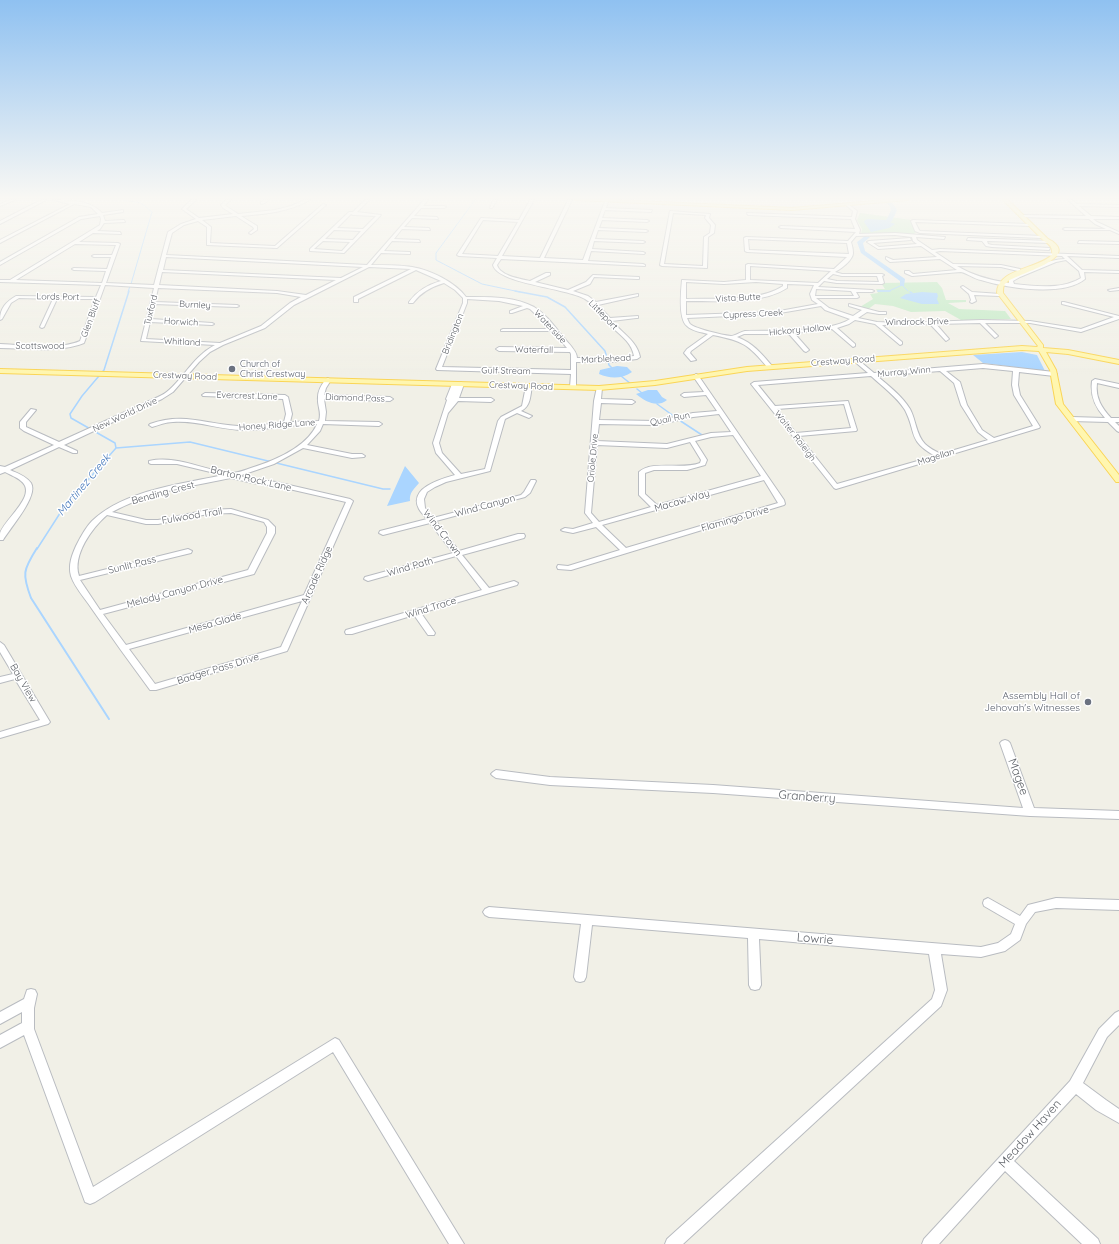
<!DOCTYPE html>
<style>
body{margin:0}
canvas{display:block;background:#f1f0e7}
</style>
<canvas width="1119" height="1244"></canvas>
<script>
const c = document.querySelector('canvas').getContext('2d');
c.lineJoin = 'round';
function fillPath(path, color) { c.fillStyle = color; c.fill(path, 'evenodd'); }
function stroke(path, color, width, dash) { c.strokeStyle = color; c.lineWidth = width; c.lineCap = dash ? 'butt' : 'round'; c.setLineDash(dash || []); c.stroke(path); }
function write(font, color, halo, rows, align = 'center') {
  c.font = font + ' Quicksand,sans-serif'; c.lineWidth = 3; c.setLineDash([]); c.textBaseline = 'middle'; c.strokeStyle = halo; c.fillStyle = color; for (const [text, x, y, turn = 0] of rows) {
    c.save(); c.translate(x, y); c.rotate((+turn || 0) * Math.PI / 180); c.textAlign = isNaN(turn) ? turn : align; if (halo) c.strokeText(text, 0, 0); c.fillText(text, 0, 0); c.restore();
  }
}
const green = new Path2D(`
 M 860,213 L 912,220 L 911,221 L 917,231 L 913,235 L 899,234 L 863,235 L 861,234 L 862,229 L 857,220 Z
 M 937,282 L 942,288 L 946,300 L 966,300 L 966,302 L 948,303 L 959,309 L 1005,311 L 1011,319 L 961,320 L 945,311 L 911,312 L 893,306 L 875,304 L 867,310 L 860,307 L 873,299 L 870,294 L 878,293 L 876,289 L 885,289 L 881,283 Z`);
const water = new Path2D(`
 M 868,219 L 884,220 L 895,224 L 889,228 L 871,232 L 864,222 L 865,220 Z
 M 922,292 L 937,293 L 938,296 L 937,299 L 939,304 L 922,304 L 900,298 L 906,294 Z
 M 1022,352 L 1037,355 L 1045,371 L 983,363 L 973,355 Z
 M 617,366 L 627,367 L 632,372 C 622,379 610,379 599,374 L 600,370 Z
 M 648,390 L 657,390 L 662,397 L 667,400 C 657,408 646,402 636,394 Z
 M 405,466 L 419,483 C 414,489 409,493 410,501 L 387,506 Z`);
const streamFar2 = new Path2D(`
 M 123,200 L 141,203 L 152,212 L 131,284
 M 475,200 L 436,253 L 436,260 L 482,284 L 520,292
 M 878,291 L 889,291 L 902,285 L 908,291
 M 128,292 L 130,286`);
const streamFar1 = new Path2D(`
 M 515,291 L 547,297 L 565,307 L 605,351 L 609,365 L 612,368
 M 878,291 L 890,291
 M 910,292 L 912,293
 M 621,376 L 631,384
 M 637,389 L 642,393
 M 657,404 L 675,417
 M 679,420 L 702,435
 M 116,448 L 190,442 L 383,489 L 390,489
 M 37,549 L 64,507 L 116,448 L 115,443 L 71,418 L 70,414 L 82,396 L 104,370 L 129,291`);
const stream = new Path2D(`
 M 37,548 C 23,570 22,574 31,598 L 109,719`);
const river = new Path2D(`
 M 883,200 C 891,200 893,203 897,210 L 892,221 L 877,230 L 874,228 L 875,227 L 887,219 L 891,210 L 889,205 Z
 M 865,236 L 870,237 L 863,243 L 865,251 L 905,279 L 904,286 L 900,286 L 900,281 L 861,253 L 857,242 Z`);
const minor = new Path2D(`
 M 9,200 L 15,200 L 0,206 L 0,204 Z
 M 41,200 L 46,200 L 0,224 L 0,221 Z
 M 53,200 C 69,200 91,200 102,213 L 123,210 L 123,212 L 103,215 L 105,221 L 124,220 L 125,222 L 104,223 L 100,229 L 97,231 L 120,232 L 121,234 L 93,233 L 79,242 L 118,243 L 120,244 L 106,283 L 154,285 L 168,232 L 181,224 L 196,219 L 182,209 L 191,200 L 196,200 L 186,209 L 199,218 L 233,214 L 223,208 L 221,205 L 226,200 L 231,200 L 225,205 L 226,206 L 238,214 L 275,210 L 291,206 L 304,200 L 310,200 C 289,212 265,214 241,216 L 257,226 L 257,230 L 251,234 L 249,233 L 254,229 L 253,227 L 236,216 L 202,220 L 211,227 L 210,243 L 275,246 L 323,204 L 326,205 L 277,248 L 207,245 L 207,227 L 198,221 L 184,225 L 172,233 L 166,255 L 367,265 L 424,200 L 428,200 L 423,206 L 444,206 L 446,207 L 444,208 L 421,208 L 414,216 L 437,217 L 438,219 L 412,218 L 404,227 L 429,228 L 430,230 L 402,229 L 394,239 L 419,240 L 420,242 L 392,241 L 384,251 L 409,252 L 410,252 L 410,254 L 381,253 L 371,265 C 385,265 399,265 412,267 C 430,270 455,282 466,297 C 488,297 514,296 534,307 C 546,314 555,327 564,338 C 569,344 577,351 577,358 L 613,358 L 634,356 C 632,344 623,337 614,329 C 605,320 598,306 585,299 C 567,288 498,284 493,265 L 497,258 L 459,256 L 457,255 L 481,218 L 519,220 L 530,200 L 534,200 L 502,256 L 540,258 L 568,200 L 572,200 L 544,258 L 583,260 L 605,201 L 608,202 L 606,208 L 652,210 L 651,212 L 605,210 L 602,218 L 647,220 L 649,221 L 647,222 L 602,220 L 599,228 L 646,230 L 648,231 L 646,232 L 598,230 L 595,239 L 643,241 L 645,242 L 643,243 L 594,241 L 592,249 L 643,252 L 645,253 L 644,254 L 591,251 L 588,261 L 643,264 L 645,265 L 645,266 L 501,259 L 497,265 C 500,276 521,279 530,281 L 546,273 L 550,273 L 550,275 L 535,282 L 568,290 L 586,282 L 593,275 L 639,277 L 639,279 L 637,279 L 594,277 L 590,284 L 573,291 L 588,296 L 596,302 L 638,294 L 638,296 L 598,305 L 610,318 L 638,316 L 638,318 L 636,318 L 612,321 C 622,333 637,341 640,357 L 637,359 L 613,362 L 576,362 L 576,387 L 573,389 L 570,387 L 571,374 L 437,370 L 436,369 L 463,303 L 463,298 L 455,290 L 444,283 C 431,287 421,292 413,303 L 409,303 L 409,302 C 417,291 427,285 441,281 L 416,270 L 358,299 L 358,302 L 354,302 L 354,297 L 411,269 L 369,267 L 294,305 L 265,328 L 223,345 L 210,352 L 199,362 L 173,392 L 162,399 L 64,445 L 77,451 L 77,453 L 73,453 L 59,447 L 10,470 C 17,473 26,476 31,483 C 39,496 10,528 3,540 L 0,540 C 0,538 0,536 0,534 C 3,520 39,495 21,481 C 17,477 10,475 5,472 L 0,474 L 0,466 L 5,467 L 54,445 L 24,431 L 20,428 L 20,422 L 31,409 L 36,410 L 26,422 L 26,427 L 59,442 L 158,397 C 162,395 166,393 169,390 C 186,375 193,357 215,345 L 141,341 L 154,288 L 105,285 L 84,343 C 60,353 25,348 0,348 L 0,344 C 22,345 60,350 80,341 L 95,299 L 57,299 L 44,327 L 42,328 L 40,327 L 53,299 L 19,298 L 11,303 L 2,319 L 0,320 C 0,308 6,302 16,296 L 96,297 L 101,285 L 0,282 L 0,280 L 10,280 L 100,225 L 101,219 L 100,216 L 81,219 L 0,265 L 0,262 L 79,217 L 98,214 L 91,207 L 74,204 L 0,243 L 0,240 L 70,204 ZM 483,220 L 518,222 L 498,256 L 462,254 ZM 75,244 L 116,245 L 112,255 L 94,255 L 92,256 L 94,257 L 111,257 L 107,269 L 74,268 L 72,269 L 74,270 L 106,271 L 102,283 L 16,280 ZM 166,257 L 363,267 L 341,278 L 163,270 ZM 162,272 L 336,280 L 306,295 L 277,291 L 159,285 ZM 158,288 L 277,293 L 301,297 L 290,303 L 261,326 L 220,343 L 146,339 L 150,322 L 212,325 L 214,324 L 212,323 L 151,319 L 154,304 L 237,307 L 239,306 L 237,305 L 155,302 ZM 467,299 L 499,301 L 523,306 L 510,311 L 510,313 L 512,313 L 527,308 L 530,309 L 551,329 L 503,329 L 501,330 L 501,331 L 553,331 L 567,348 L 499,347 L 496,349 L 499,351 L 570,352 L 571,354 L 571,370 L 442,367 L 467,303 Z
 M 264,200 L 269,200 L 263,204 L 261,204 L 261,202 Z
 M 365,200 L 369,200 L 357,212 L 381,215 L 344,253 L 310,251 L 310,249 L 349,212 L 353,212 ZM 351,214 L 353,215 L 376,216 L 363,229 L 337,228 ZM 334,230 L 361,231 L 353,240 L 325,239 ZM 323,241 L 350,242 L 342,251 L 314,249 Z
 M 493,200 L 497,200 L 492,208 L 490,208 Z
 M 1068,200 L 1072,200 L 1077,204 L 1119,205 L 1119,207 L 1079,206 L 1091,216 L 1119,217 L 1119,219 L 1093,219 L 1097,222 L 1119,232 L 1119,234 L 1110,230 L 1065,230 L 1063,229 L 1065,228 L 1106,229 L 1095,224 L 1089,219 L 1021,217 L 1019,216 L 1021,215 L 1086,216 Z
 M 848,204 L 857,211 L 855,219 L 860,230 L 859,234 L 895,233 L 945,237 L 944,239 L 916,237 L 917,240 L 932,250 L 940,249 L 1119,256 L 1119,258 L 1067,256 L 1082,270 L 1119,271 L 1119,273 L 1084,272 L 1085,279 C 1063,297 1007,288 981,280 C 974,279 967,273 961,272 C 957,272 952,273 949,273 C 936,274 924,275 912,276 L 905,273 L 905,271 L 909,271 L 913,274 L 957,270 L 940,259 L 890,262 L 886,259 L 886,257 L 893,260 L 937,257 L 921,246 L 878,249 L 867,242 L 869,241 L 910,238 L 911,240 L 873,243 L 879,247 L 917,244 L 913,241 L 912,237 L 895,235 L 856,236 L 851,242 C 852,245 853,249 853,253 C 853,260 841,269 835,272 L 842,274 L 882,274 L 884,275 L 882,276 L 884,283 L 882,284 L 837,283 L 824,281 L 818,287 L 872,290 L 874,291 L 872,292 L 856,292 L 859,297 L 857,298 L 816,298 L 829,308 L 853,316 L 862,310 L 849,306 L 849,304 L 879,312 L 886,312 L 886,314 L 879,314 L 867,312 L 858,318 L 877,322 L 900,323 L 981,320 L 1030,321 L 1081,329 L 1114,317 L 1062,304 L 1062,302 L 1064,302 L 1119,316 L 1119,319 L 1081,332 L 1030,323 L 985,323 L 998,336 L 995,338 L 980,323 L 936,324 L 949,339 L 946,341 L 930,324 L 882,325 L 902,342 L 902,344 L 900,345 L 875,324 L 855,320 L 849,324 L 837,328 L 855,344 L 855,346 L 853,347 L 832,329 L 794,333 L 809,350 L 806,352 L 804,351 L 789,334 L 744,334 L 737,337 C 753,343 761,353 772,366 L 772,368 L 768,368 C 748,344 743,341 713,335 L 691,351 L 690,353 L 696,360 L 691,361 L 684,353 L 687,349 L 708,334 C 701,332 692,331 687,326 C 678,319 681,290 682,280 L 724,282 L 746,280 L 746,265 L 748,264 L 834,269 L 847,257 L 747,252 L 745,251 L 744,238 L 746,237 L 848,241 L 856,232 L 781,228 L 779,227 L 781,226 L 855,229 L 851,219 L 748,215 L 747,213 L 852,217 L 853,211 L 846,205 ZM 748,239 L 847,243 L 849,254 L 749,250 ZM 940,251 L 1062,256 L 1065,259 C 1049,259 1022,271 1009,280 L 1009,283 C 990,280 974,276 957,266 L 1001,267 L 1018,271 L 1020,271 L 1020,269 L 1001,265 L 953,264 L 935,252 ZM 1066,260 L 1079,271 L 1081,278 C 1061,290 1036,286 1014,284 L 1013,281 L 1020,277 L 1056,262 ZM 750,266 L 831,271 L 818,283 L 750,280 ZM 833,274 L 842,276 L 877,276 L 879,282 L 837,281 L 827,279 ZM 686,282 L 724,284 L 756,282 L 783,284 L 783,286 C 759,302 714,298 686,299 ZM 787,284 L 814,285 L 810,294 L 812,300 L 818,304 L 774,312 L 686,315 L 686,301 C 716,301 761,305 787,288 ZM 816,289 L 851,291 L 854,296 L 815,296 ZM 821,306 L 825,310 L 850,319 C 829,333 771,330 745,331 C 740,332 735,336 731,336 C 722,335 696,329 690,324 C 689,323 688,320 687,318 L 774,314 Z
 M 670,211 L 710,214 L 709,218 L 715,225 L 714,233 L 708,237 L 707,268 L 662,266 L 660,265 ZM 673,213 L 706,215 L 705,218 L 711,225 L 710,233 L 704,237 L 703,266 L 664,264 Z
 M 913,220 L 1030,224 L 1031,226 L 915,222 L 919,230 L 920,231 L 1042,236 L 1044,237 L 1042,238 L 920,233 L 915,231 L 911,221 Z
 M 968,238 L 1051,241 L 1053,242 L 1051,243 L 987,241 L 988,244 L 992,245 L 1050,248 L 1049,250 L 992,247 L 986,246 L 982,241 L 967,240 Z
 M 1079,241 L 1119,242 L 1119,244 L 1078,243 Z
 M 963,286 L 972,292 L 1000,294 L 1002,295 L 1000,296 L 974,295 L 976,301 L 972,303 L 970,302 L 971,300 L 969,294 L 961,287 Z
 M 1119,288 L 1119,290 L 1110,291 L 1108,290 Z
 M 856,358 L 874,373 L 983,364 L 1054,372 L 1057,374 L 1054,376 L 1019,372 L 1018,385 L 1020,395 L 1040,427 L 1039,428 L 836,489 L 834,488 L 751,384 L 754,382 L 868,373 L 854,361 L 853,360 ZM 983,368 L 1013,371 L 1012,385 L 1014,395 L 1033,426 L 994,438 L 982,430 L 967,405 L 960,382 L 946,371 ZM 940,371 L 954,383 L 961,405 L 978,432 L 988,440 L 941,454 C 935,451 929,448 925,444 C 916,435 916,420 910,409 C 902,396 889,386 877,376 ZM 871,376 C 882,386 897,397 905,410 C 917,433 907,440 935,456 L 837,484 L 799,436 L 856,431 L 857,430 L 848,401 L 775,406 L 758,385 ZM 844,404 L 851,428 L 796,433 L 777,409 Z
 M 696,374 L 698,375 L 784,500 L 785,504 L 784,505 L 571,570 L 558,569 L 557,567 L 558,565 L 568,566 L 620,550 L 596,527 L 573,533 L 563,531 L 561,530 L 565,528 L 573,529 L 593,523 L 585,513 L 594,401 L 597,387 L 602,388 L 601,399 L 632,400 L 635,402 L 632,404 L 601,403 L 599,420 L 656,421 L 693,413 L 717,411 L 706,395 L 684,397 L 681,395 L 684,393 L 704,392 L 693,376 ZM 719,414 L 731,432 L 711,433 L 667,444 L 597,441 L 599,424 L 656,425 L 693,417 ZM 733,435 L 761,476 L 657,505 L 645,494 L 645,473 L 654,470 L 687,470 L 705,465 L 707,460 L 695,441 L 711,437 ZM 690,442 L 701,460 L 700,463 C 682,470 652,460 639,472 L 639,495 L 651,507 L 599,522 L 591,513 L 597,445 L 667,448 ZM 764,480 L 778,503 L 626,548 L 602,525 Z
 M 328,378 L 331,380 L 326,388 L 324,395 L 390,397 L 393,399 L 390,401 L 324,399 L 326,412 L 325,421 L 379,422 L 382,424 L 379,426 L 323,424 L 320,431 L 307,445 L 352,454 L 362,454 L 365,456 L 364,457 L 352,458 L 303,448 L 274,464 L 239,476 L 253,479 L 276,482 L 350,499 L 353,501 L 288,649 L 287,651 L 156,690 L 150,690 C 130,663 110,635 92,609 C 85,598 75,588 71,576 C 68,565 72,555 76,546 C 80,538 86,527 92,521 C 124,490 182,484 223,475 L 177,464 L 151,464 L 149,463 L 149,461 C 177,455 202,470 230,473 C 235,474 242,471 248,469 C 271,462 307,448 317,424 C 293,424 268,430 244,430 C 220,430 197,420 173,422 C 166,422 159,425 152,427 L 149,425 L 150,424 C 183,412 205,424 238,426 C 254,427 269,424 284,422 L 286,414 L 283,399 L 203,396 L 202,395 L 205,393 L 285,395 L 288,397 L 292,414 L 290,422 L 319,421 C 322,412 317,406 318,397 C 318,390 322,384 326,379 ZM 231,478 L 253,483 L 276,486 L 346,502 L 304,595 L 126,645 L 103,614 L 254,574 L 275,533 L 275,527 L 268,520 L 231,509 L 208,510 L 158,520 L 146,520 L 112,512 C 149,492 191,486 231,478 ZM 231,513 L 264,522 L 267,527 L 267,533 L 248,570 L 100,610 L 80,580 L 191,553 L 192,551 L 188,549 L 79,576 C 72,555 92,528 107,515 L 146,524 L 158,524 L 208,514 ZM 302,601 L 281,647 L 155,684 L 129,649 Z
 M 1095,379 L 1119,384 L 1119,388 L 1097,383 C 1095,398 1102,408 1111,418 L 1119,418 L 1119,422 L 1115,422 L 1119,426 L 1119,432 L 1117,431 L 1108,422 L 1071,421 L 1068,419 L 1071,417 L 1105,418 C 1095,407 1090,396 1092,381 Z
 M 455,382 L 458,384 L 454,397 L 458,384 L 461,382 L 464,384 L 459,398 L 491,398 L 494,400 L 491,402 L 458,401 L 448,413 L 439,443 L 442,453 L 461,474 L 485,469 L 498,421 L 501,417 L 522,406 L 526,386 L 529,384 L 532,386 C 530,396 531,406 521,411 L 532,416 L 529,418 L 517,413 L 505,419 L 490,471 L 446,482 L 435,487 L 427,492 L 424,499 L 425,508 L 433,518 L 521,495 L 524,492 L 531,480 L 535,480 L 536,481 L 530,493 L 525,497 L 436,521 L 459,551 L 518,534 L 524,534 L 525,536 L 524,538 L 462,555 L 489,588 L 514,581 L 518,583 L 517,585 L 421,613 L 435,633 L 434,635 L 428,635 L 414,615 L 352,634 L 346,634 L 345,632 L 346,630 L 482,590 L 456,556 L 368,581 L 364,579 L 365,577 L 453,553 L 430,523 L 383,535 L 379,533 L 380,531 L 427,519 C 425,516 421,513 419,509 C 408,488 441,479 455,475 L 436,453 L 433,443 L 447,400 L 446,399 L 452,384 Z
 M 0,642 L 4,645 L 50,722 L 48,724 L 0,738 L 0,732 L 40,720 L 15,679 L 0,683 L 0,677 L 13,674 L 0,652 Z
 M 1005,740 L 1008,741 L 1010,743 L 1034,808 L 1119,811 L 1119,819 L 1030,816 L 713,793 L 550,785 L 496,778 L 493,776 L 491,774 L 493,772 L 496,770 L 550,777 L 713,785 L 1023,808 L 1000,743 L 1002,741 Z
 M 988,898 L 1020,916 L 1028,905 L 1056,898 L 1119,900 L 1119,910 L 1056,908 L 1035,912 L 1026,924 L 1020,940 L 1005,951 L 981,957 L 941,954 L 947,990 L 941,1006 L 683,1244 L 665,1244 L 667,1239 L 932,999 L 935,990 L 929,954 L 759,939 L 761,985 L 759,989 L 755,990 L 751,989 L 749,985 L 748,938 L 592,925 L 586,977 L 584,981 L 580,982 L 576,981 L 574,977 L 581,924 L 489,917 L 485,915 L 483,912 L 485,909 L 489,907 L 981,947 L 998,943 L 1011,934 L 1015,924 L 984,906 L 983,903 L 984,900 Z
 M 31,989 L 35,990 L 37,994 L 34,1008 L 34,1029 L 93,1187 L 335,1038 L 339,1040 L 464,1244 L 449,1244 L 333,1052 L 95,1202 L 90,1204 L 85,1202 L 24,1035 L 0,1048 L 0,1035 L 22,1023 L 22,1012 L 0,1024 L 0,1012 L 24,999 L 27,990 Z
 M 1119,1011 L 1119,1025 L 1107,1037 L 1083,1083 L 1106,1100 L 1119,1109 L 1119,1123 L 1096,1110 L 1076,1094 L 1014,1161 L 1098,1239 L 1100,1244 L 1082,1244 L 1005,1171 L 939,1244 L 922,1244 L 924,1239 L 1070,1081 L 1099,1029 L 1115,1013 Z`);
const major = new Path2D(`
 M 575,200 L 616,200 L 792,208 L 885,200 L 908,200 L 792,210 Z
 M 1003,200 L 1008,200 L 1048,239 C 1085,258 1015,274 1007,282 C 1003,285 1003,288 1003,293 L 1043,345 L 1043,348 L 1068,350 L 1119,360 L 1119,364 L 1068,354 L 1046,352 L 1056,370 L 1063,404 L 1119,475 L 1119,482 L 1116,482 L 1056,404 L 1050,370 L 1039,351 L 1022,350 L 747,371 L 655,385 L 599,390 L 0,373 L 0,369 L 599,386 L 655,381 L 747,367 L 1022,346 L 1037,347 L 1038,346 L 997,293 C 997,269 1037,269 1052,255 C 1053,248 1050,244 1044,241 Z`);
const markers = [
 [232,369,4,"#6b7280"],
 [1088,702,4,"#6b7280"]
];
const farStreetnames = [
 ["Lords Port",58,297,1],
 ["Vista Butte",738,298,-3],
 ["Burnley",195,305,3],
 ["Tuxford",151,310,-76],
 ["Cypress Creek",753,314,-3],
 ["Littleport",603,315,46],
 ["Glen Bluff",91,318,-70],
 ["Horwich",181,322,3],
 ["Windrock Drive",917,322,-1],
 ["Waterside",550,327,47],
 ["Hickory Hollow",800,330,-5],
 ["Bridington",453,334,-68],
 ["Whitland",182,342,3],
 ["Scottswood",40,346],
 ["Waterfall",534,350,1],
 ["Marblehead",606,359,-3],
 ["Crestway Road",843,361,-4],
 ["Gulf Stream",506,371,1],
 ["Murray Winn",904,372,-5],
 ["Crestway Road",185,376,2],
 ["Crestway Road",521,386,2],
 ["Evercrest Lane",247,396,2],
 ["Diamond Pass",355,398,2],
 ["New World Drive",125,415,-25],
 ["Quail Run",670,419,-11],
 ["Honey Ridge Lane",277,425,-4],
 ["Walter Raleigh",795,436,52],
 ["Magellan",936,457,-17],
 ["Oriole Drive",593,458,-85]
];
const farWorshipnames = [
 ["Church of",240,364],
 ["Christ Crestway",240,374]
];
const streetNames = [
 ["Barton Rock Lane",251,479,13],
 ["Bending Crest",163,493,-15],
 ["Macaw Way",682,501,-16],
 ["Wind Canyon",485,506,-15],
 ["Fulwood Trail",192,516,-9],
 ["Flamingo Drive",735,519,-16],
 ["Wind Crown",442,533,52],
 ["Sunlit Pass",132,565,-14],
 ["Wind Path",410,567,-16],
 ["Arcade Ridge",317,575,-66],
 ["Melody Canyon Drive",175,592,-15],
 ["Wind Trace",431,608,-17],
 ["Mesa Glade",215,623,-16],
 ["Badger Pass Drive",218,669,-17],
 ["Bay View",23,683,60]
];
const worshipNames = [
 ["Assembly Hall of",1080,696],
 ["Jehovah's Witnesses",1080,708]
];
const waterNames = [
 ["Martinez Creek",84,485,-50]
];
const nearStreetnames = [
 ["Magee",1018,777,70],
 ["Granberry",807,797,4],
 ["Lowrie",815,939,5],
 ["Meadow Haven",1030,1134,-48]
];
fillPath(green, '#c3eac5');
fillPath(water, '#aad5ff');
stroke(streamFar2, '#aad5ff', 1);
stroke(streamFar1, '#aad5ff', 1.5);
stroke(stream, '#aad5ff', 2);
fillPath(river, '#aad5ff');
stroke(minor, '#b9bcc1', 2);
stroke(major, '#fad557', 2);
fillPath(minor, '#fff');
fillPath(major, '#fff6af');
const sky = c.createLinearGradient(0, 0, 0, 374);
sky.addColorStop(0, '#8fc1f1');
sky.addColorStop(0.53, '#f9f8f4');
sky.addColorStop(1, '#f9f8f400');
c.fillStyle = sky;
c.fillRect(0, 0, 1119, 374);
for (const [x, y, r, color] of markers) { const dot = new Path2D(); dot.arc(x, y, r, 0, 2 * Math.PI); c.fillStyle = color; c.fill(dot); stroke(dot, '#fff', 1.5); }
write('9px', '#5e6268', '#fff', farStreetnames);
write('9px', '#5b616d', '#fff', farWorshipnames, 'left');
write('10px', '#5e6268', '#fff', streetNames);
write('10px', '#5b616d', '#fff', worshipNames, 'right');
write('italic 11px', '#3e73b9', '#fff', waterNames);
write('12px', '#5e6268', '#fff', nearStreetnames);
</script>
